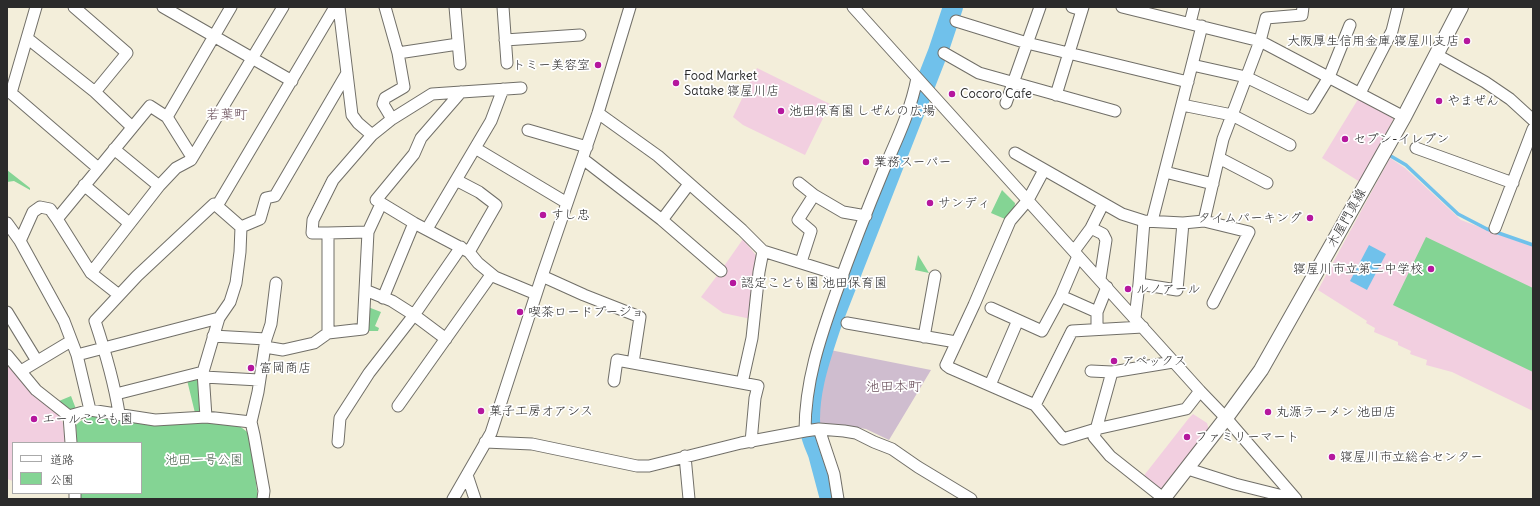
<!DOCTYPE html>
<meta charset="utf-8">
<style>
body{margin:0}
#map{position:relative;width:1540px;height:506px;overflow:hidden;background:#f3eeda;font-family:Delius,"Klee One",sans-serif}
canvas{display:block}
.frame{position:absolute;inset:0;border:8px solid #2b2b2b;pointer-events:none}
.legend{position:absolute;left:12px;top:442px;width:130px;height:52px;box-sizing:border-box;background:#fff;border:1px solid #aaa;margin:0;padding:5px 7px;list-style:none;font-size:12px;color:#2b2b2b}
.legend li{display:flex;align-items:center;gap:8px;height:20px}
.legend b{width:20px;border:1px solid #aaa}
</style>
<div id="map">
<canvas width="1540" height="506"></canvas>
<div class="frame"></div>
<ul class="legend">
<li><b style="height:5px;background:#fff"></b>道路</li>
<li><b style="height:11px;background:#84d494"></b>公園</li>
</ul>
</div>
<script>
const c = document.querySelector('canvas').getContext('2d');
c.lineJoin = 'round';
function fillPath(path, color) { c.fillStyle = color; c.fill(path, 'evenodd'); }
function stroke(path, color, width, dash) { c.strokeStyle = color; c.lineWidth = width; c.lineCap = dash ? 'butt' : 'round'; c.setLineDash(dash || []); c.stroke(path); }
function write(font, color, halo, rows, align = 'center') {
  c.font = font + ' Delius,"Klee One",sans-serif'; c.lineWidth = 3.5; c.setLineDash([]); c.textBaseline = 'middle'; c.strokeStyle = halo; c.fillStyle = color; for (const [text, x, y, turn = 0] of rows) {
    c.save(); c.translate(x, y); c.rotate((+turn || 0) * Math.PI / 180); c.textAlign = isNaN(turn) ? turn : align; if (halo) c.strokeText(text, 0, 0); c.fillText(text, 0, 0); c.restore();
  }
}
const built = new Path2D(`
 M 757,68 L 830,104 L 805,155 L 743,125 L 733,117 Z
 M 1360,96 L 1390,111 L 1393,120 L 1360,182 L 1322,158 Z
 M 1390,158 L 1405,168 L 1461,220 L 1533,247 L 1533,411 L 1452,372 L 1426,365 L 1427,360 L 1410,354 L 1411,351 L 1398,345 L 1398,342 L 1374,332 L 1375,328 L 1366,323 L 1367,321 L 1318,290 Z
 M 743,239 L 758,258 L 751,319 L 723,313 L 701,297 L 722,269 Z
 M 7,365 L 27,387 L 59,416 L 63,423 L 65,443 L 13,443 L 13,481 L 7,479 Z
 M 1193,414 L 1207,423 L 1209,430 L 1162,490 L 1158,490 L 1142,478 L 1189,418 Z`);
const industrial = new Path2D(`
 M 825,349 L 931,370 L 889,440 L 866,429 L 842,425 L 814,426 L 813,412 Z`);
const green = new Path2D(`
 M 7,170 L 30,188 L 30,190 L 14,181 L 7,182 Z
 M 1002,190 L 1015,203 L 1014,211 L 1005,219 L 991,213 Z
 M 1426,237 L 1533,288 L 1533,372 L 1393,305 Z
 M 918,255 L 929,273 L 915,270 Z
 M 368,307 L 381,312 L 375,326 L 379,328 L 378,331 L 368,331 Z
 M 199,376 L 202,409 L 199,414 L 195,413 L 187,380 Z
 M 71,396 L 76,409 C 68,411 65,406 59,401 Z
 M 99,416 L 207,422 L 238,425 L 250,434 L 258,499 L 80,499 L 80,493 L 141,493 L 141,443 L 77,443 L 76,425 C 83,418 89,417 99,416 Z`);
const water = new Path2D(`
 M 1369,245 L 1386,254 L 1367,290 L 1350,281 Z`);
const stream = new Path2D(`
 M 1389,155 L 1406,165 L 1458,214 L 1487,229 L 1533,245`);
const river = new Path2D(`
 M 830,499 C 826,484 822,469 818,454 C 816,448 812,441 811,434 C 806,396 821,356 833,320 L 938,52 L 953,7`);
const minor = new Path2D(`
 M 36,7 L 11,93 L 98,168
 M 74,7 L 127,53 L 95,92
 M 163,7 L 292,81
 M 335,7 L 217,206 L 241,227 L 260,219 L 266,198 L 275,196 L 347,73
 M 339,7 L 352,115 L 358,123 L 372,135
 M 385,7 L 398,53 L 404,87 L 385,98 L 383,104 L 392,119
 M 455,7 L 460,64
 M 503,7 L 507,63
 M 853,7 L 1200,391 L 1226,418 L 1296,499
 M 1072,7 L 1082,10
 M 1122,7 L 1260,41 L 1404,117
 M 956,21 L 1027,43 L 1188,82
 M 1190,23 L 1194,7
 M 27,38 L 95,92 L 132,127
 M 505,40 L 580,35
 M 398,53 L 458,44
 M 944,53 L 979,73 L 1115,111
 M 1437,55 L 1485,82 L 1510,99 L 1533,120
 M 1192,65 L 1246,77 L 1310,108 L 1329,77 L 1350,25
 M 461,92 L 421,138 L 414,154 L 376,200 L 414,223 L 469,252 L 478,263 L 495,277 L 536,294
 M 1360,93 L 1392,31 L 1398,7
 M 1056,95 L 1083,7
 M 1006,103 L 1040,7
 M 1182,105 L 1232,115 L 1290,145
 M 598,113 L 658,156 L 742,230 L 763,251
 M 528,130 L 587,147
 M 475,148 L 567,203
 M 1416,148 L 1513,183
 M 114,149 L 159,186
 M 1015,153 L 1122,214 L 1144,221 L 1183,223 L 1204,221 L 1249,232 L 1213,303
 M 192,157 L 167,117 L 231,7
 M 1219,158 L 1267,183
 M 583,159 L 662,220 L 721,271
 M 1044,170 L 1028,200 L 1010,221 L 974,305 L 946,365 L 950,368 L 1035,405 L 1063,439 L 1096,429 L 1186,409 L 1200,391
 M 1165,172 L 1213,184
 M 456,180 L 479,192 L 496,205 L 469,252
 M 799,183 L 814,195 L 843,212 L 866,216
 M 84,185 L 129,223
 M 57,219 L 91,273 L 119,295
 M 662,220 L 689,184
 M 1152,221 L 1202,26
 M 1204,221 L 1223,139 L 1260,41 L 1266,18 L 1302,15 L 1303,7
 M 7,223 L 20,241
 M 1091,228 L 1103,234 L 1106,240 L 1100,279
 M 1495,228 L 1533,129
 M 427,229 L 491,121 L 503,89
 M 328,233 L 368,232 L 381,204
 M 1074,251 L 1091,228 L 1103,204
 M 801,262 L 811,231 L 798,220 L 814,195
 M 91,273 L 159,186 L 176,168 L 191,160 L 283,7
 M 542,276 L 584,295 L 640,317 L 633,363
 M 1139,284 L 1177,290 L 1183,223
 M 365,290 L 392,301 L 414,315 L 446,339
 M 1061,296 L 1097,312
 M 383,298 L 414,223
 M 991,308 L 1042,331 L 1061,296 L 1078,256
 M 7,312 L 37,361
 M 1135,318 L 1139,284 L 1144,221
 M 847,323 L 956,342
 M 1097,329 L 1097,312 L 1107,287
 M 328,333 L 328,233 L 312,233 L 313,220 L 333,180 L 372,135 L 392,119 L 432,94 L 521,88
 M 213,336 L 266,339
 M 924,337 L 935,276
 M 265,347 L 283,350 L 314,343 L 328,333 L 363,329 L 368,232
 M 7,355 L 36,390 L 69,416 L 90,410 L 155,420 L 206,417 L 251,422 L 254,435 L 264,491 L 263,499
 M 77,355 L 219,318
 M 21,371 L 71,341
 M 1091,371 L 1112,372 L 1173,362
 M 1112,372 L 1094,437 L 1110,456 L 1163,498
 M 204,377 L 259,380
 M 614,381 L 617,360 L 758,386 L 755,398 L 751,442
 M 742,383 L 752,338 L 759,272 L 763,251 L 843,276
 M 990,385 L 1018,320
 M 116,394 L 203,372
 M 1035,405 L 1072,331 L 1143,327
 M 398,406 L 491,275
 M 90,410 L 77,355 L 64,321 L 20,241 L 33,212 L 40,207 L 50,209 L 57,219 L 150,106 L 167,117
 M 119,413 C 114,382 105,351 95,321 L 137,276 L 214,204
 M 69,416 L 71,443
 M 206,417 L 203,372 L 219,318 L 230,302 L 236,283 L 240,252 L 241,227
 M 251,422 L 258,392 L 266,339 L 271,324 L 276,283
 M 819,429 L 834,474 L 838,499
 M 805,431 C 805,382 820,338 836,293 C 851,251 867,210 884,169 C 897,139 911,110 917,78
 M 338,442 L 340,418 L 369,373 L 414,315 L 461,247
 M 485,442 L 532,444 L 637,466 L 649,466 L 741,443 L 805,431 L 819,429 L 844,431 L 856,433 L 874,442 L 892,449 L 918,467 L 971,499
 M 685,456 L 689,499
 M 1188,469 L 1235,484 L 1295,499
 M 467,475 L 475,499
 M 75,493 L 75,499
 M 453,499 L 491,433 L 542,276 L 598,113 L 630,7`);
const major = new Path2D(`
 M 1163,499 L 1226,418 L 1261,370 L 1404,117 L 1461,7`);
const markers = [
 [1467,41,4,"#b5179e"],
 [598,65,4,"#b5179e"],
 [676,83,4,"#b5179e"],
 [952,94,4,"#b5179e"],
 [1439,101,4,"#b5179e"],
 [781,111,4,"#b5179e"],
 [1345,139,4,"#b5179e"],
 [866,162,4,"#b5179e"],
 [930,203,4,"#b5179e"],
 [543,215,4,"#b5179e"],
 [1310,218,4,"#b5179e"],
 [1431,269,4,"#b5179e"],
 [733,283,4,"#b5179e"],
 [1128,289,4,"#b5179e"],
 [520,312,4,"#b5179e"],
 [1114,361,4,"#b5179e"],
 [251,368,4,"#b5179e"],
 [481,411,4,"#b5179e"],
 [1268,412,4,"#b5179e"],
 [34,419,4,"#b5179e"],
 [1187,437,4,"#b5179e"],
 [1332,457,4,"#b5179e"]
];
const poiNames = [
 ["大阪厚生信用金庫 寝屋川支店",1459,41,"right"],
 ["トミー美容室",590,65,"right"],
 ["Food Market",684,76],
 ["Satake 寝屋川店",684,91],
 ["Cocoro Cafe",960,94],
 ["やまぜん",1447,101],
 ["池田保育園 しぜんの広場",789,111],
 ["セブン-イレブン",1353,139],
 ["業務スーパー",874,162],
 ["サンディ",938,203],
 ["すし忠",551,215],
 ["タイムパーキング",1302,218,"right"],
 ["寝屋川市立第二中学校",1423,269,"right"],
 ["認定こども園 池田保育園",741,283],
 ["ルノアール",1136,289],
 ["喫茶ロードプージョ",528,312],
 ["アペックス",1122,361],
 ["富岡商店",259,368],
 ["菓子工房オアシス",489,411],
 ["丸源ラーメン 池田店",1276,412],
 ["エールこども園",42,419],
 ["ファミリーマート",1195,437],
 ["寝屋川市立総合センター",1340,457]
];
const streetNames = [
 ["木屋門真線",1347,218,-61]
];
const parkNames = [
 ["池田一号公園",204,460]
];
const neighbourhoodNames = [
 ["若葉町",227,115],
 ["池田本町",894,387]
];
fillPath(built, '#f2cfe0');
fillPath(industrial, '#cfbdcf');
fillPath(green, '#84d494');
fillPath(water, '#70c1eb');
stroke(stream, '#70c1eb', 3.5);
stroke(river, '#70c1eb', 20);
stroke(minor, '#716f68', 13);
stroke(major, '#716f68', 16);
stroke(minor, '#fff', 11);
stroke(major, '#fff', 14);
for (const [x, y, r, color] of markers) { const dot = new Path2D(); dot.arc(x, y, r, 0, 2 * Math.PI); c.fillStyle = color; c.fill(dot); stroke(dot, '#fff', 1.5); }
write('13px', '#2b2b2b', '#fff', poiNames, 'left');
write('13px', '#2b2b2b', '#fff', streetNames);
write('13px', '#465e4a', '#fff', parkNames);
write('14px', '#6d535e', '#fff', neighbourhoodNames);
</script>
